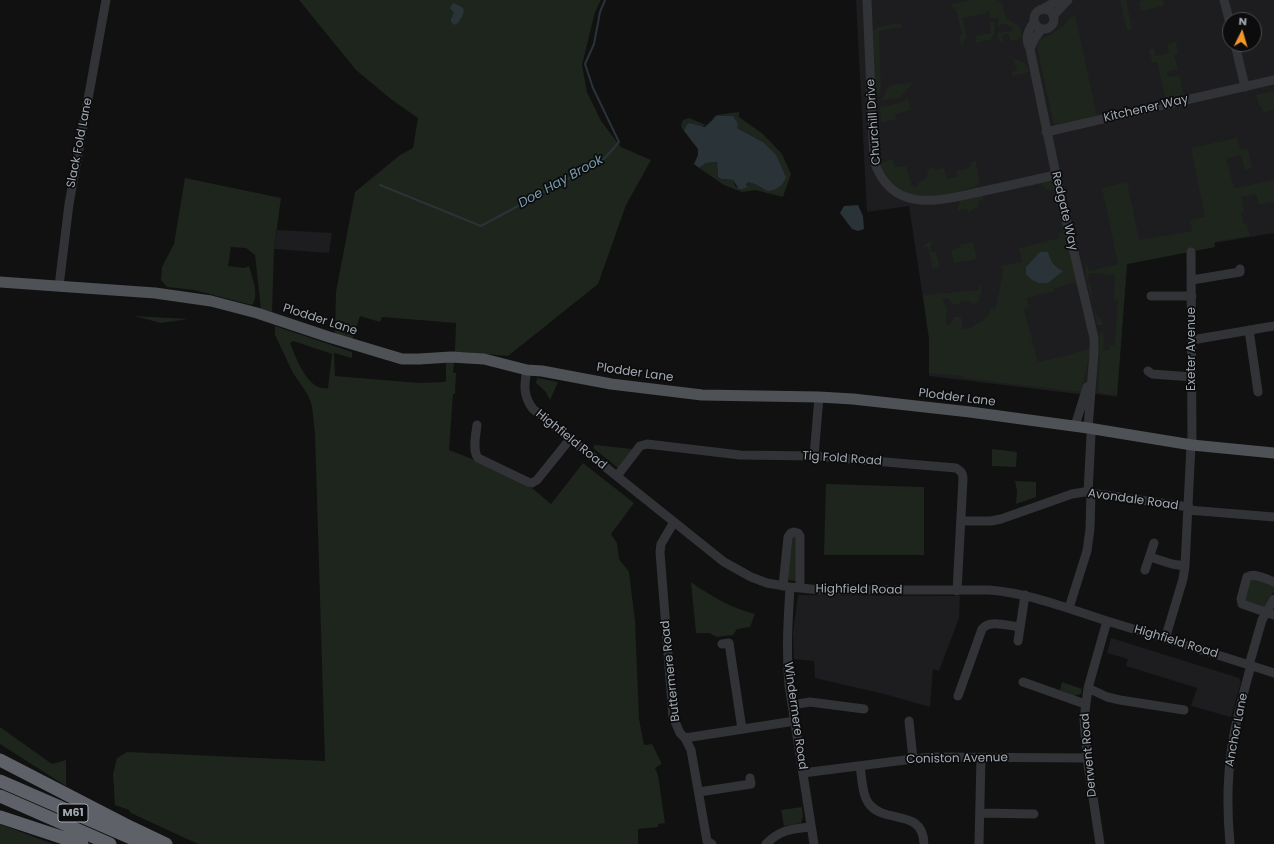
<!DOCTYPE html>
<html>
<head>
<meta charset="utf-8">
<style>
	body { margin:0 }
	#map { position:relative; width:1274px; height:844px; overflow:hidden; background:#111112; font-family:Poppins,sans-serif }
	canvas { display:block }
	.north { position:absolute; left:1222px; top:12px; width:40px; height:40px; box-sizing:border-box; background:#0c0c0d; border:1px solid #484b4f; border-radius:50%; rotate:5deg; font-size:11px; font-weight:700; line-height:16px; text-align:center; color:#a2a9b3 }
	.north::after { content:''; display:block; margin:auto; width:14px; height:18px; background:#f29729; clip-path:polygon(50% 0,100% 100%,50% 72%,0 100%) }
</style>
</head>
<body>
<div id="map">
<canvas width="1274" height="844"></canvas>
<div class="north">N</div>
</div>
<script>
const c = document.querySelector('canvas').getContext('2d');
c.lineJoin = 'round';
function paint(path, color) {
  c.fillStyle = color;
  c.fill(path, 'evenodd');
}
function trace(path, color, width, dash) {
  c.strokeStyle = color;
  c.lineWidth = width;
  c.lineCap = dash ? 'butt' : 'round';
  c.setLineDash(dash || []);
  c.stroke(path);
}
function drawText(font, color, halo, rows, align = 'center') {
  c.font = font + ' Poppins,sans-serif';
  c.lineWidth = 3.5;
  c.setLineDash([]);
  c.textBaseline = 'middle';
  c.strokeStyle = halo;
  c.fillStyle = color;
  for (const [text, x, y, turn = 0] of rows) {
    c.save();
    c.translate(x, y);
    c.rotate((+turn || 0) * Math.PI / 180);
    c.textAlign = isNaN(turn) ? turn : align;
    if (halo) c.strokeText(text, 0, 0);
    c.fillText(text, 0, 0);
    c.restore();
  }
}
const built = new Path2D(`
	M 856,0 L 1274,0 L 1274,233 L 1214,243 L 1215,247 L 1127,264 L 1117,397 L 1097,394 L 1078,394 L 929,376 L 929,338 L 909,206 L 867,212 ZM 1230,20 L 1254,20 L 1254,44 L 1230,44 Z
	M 277,230 L 332,233 L 329,253 L 274,249 Z
	M 798,595 L 960,596 L 959,618 L 939,671 L 933,669 L 930,707 L 888,695 L 815,678 L 814,661 L 794,659 L 793,633 Z
	M 1111,638 L 1239,678 L 1241,682 L 1231,717 L 1191,706 L 1197,688 L 1126,666 L 1128,659 L 1107,653 Z`);
const green = new Path2D(`
	M 299,0 L 601,0 L 595,12 L 582,65 L 587,92 L 601,121 L 621,147 L 651,160 L 626,205 L 598,284 L 508,356 L 462,352 L 454,363 L 453,373 L 456,373 L 455,394 L 453,394 L 449,450 L 472,459 L 532,488 L 551,504 L 583,463 L 634,503 L 611,534 L 617,543 L 619,559 L 629,572 L 635,621 L 639,719 L 644,745 L 652,744 L 662,764 L 655,768 L 658,775 L 665,823 L 658,824 L 658,827 L 638,829 L 638,844 L 198,844 L 131,813 L 129,810 L 115,805 L 113,774 L 117,758 L 127,752 L 325,761 L 315,434 L 312,406 L 308,395 L 293,373 L 275,335 L 275,326 L 352,352 L 352,358 L 334,353 L 335,376 L 419,383 L 444,382 L 446,381 L 446,363 L 455,350 L 456,323 L 382,317 L 380,322 L 360,316 L 352,340 L 335,335 L 336,292 L 355,192 L 400,155 L 413,148 L 418,118 L 392,100 L 356,70 ZM 293,341 L 332,354 L 328,388 C 308,392 296,358 290,343 Z
	M 972,0 L 997,0 L 1002,3 L 1006,18 L 1020,27 L 1022,36 L 1016,41 L 1015,40 L 1010,41 L 1009,34 L 1002,35 L 1003,41 L 999,42 L 998,33 L 1012,31 L 1013,28 L 1005,24 L 1001,24 L 998,27 L 998,18 L 990,18 L 989,11 L 986,11 L 987,13 L 963,18 L 967,39 L 963,40 L 964,45 L 961,46 L 959,35 L 962,34 L 956,9 L 953,10 L 951,4 Z
	M 1120,0 L 1126,0 L 1132,29 L 1127,30 Z
	M 1146,0 L 1163,0 L 1164,6 L 1141,11 L 1139,1 Z
	M 1075,14 L 1097,116 L 1054,125 L 1036,43 L 1040,39 L 1051,34 L 1067,23 L 1067,21 Z
	M 989,20 L 995,22 L 994,34 L 990,40 L 976,43 L 975,36 L 991,33 Z
	M 899,23 L 902,25 L 901,28 L 898,29 L 896,28 L 879,31 L 881,89 L 876,99 L 873,32 L 876,28 Z
	M 1176,42 L 1178,53 L 1174,55 L 1178,69 L 1167,72 L 1168,77 L 1179,75 L 1184,98 L 1166,102 L 1157,62 L 1152,63 L 1149,50 L 1154,48 L 1156,56 L 1169,53 L 1167,44 Z
	M 1009,56 L 1026,64 L 1029,71 L 1026,73 L 1012,76 L 1012,72 L 1017,70 L 1014,60 Z
	M 912,82 L 912,84 L 899,98 L 881,101 L 889,86 Z
	M 1274,91 L 1274,110 L 1263,113 L 1261,106 L 1259,106 L 1256,95 Z
	M 908,98 L 911,110 L 895,114 L 896,119 L 881,123 L 880,107 L 903,102 Z
	M 739,112 L 739,117 L 763,134 L 782,154 L 791,174 L 783,197 L 755,190 L 742,192 L 724,185 L 699,168 L 706,163 L 717,162 L 718,177 L 721,179 L 733,180 L 736,187 L 748,186 L 746,185 L 748,182 L 757,185 L 767,191 L 763,142 L 737,128 L 712,119 C 705,130 700,126 688,123 L 687,124 L 684,131 C 680,127 681,124 683,120 L 689,118 L 706,125 L 716,115 Z
	M 1237,138 L 1240,148 L 1243,150 L 1248,149 L 1252,168 L 1245,170 L 1241,155 L 1226,159 L 1234,188 L 1274,180 L 1274,202 L 1259,205 L 1256,194 L 1241,197 L 1244,212 L 1241,213 L 1244,224 L 1247,224 L 1250,236 L 1214,242 L 1215,247 L 1127,264 L 1117,395 L 1098,393 L 1100,333 L 1102,332 L 1104,334 L 1103,349 L 1109,350 L 1110,345 L 1115,345 L 1118,300 L 1114,300 L 1115,275 L 1089,273 L 1088,283 L 1091,284 C 1091,288 1092,306 1094,310 C 1096,314 1100,319 1103,323 L 1102,325 L 1097,325 L 1085,272 L 1087,263 L 1089,271 L 1118,264 L 1102,188 L 1127,182 L 1139,240 L 1192,231 L 1190,220 L 1205,217 L 1191,148 Z
	M 893,159 L 895,167 L 906,166 L 912,187 L 918,186 L 918,183 L 926,178 L 929,168 L 933,167 L 934,170 L 944,168 L 947,179 L 957,177 L 956,171 L 969,168 L 971,162 L 976,161 C 976,169 983,181 975,187 C 948,194 915,206 893,183 C 887,178 885,171 880,165 L 882,162 Z
	M 185,178 L 281,198 L 274,249 L 272,312 L 261,309 L 255,255 L 246,248 L 231,247 L 228,266 L 244,268 L 249,266 C 252,277 260,296 252,305 L 194,290 L 167,287 L 161,280 L 162,267 L 174,244 Z
	M 1049,181 L 1054,185 L 1079,291 L 1078,290 L 1075,282 L 1054,289 L 1055,291 L 1027,298 L 1029,307 L 1025,308 L 1024,310 L 1038,362 L 1077,353 L 1077,352 L 1091,348 L 1081,392 L 963,378 L 963,376 L 929,373 L 929,339 L 923,295 L 979,290 L 979,286 L 982,287 L 979,302 L 974,304 L 970,303 L 970,301 L 960,302 L 960,304 L 953,305 L 948,298 L 943,299 C 943,304 946,304 947,309 C 947,315 945,320 946,325 L 950,325 L 954,317 L 961,317 L 963,329 L 972,328 L 973,326 C 983,321 987,319 991,308 L 995,309 L 996,307 L 1003,272 L 1002,266 L 1022,262 L 1019,248 L 1060,238 L 1058,233 L 1063,232 L 1053,190 C 1048,190 1044,189 1042,184 L 1027,187 L 1026,184 Z
	M 981,194 L 984,198 L 978,202 L 978,207 L 968,213 L 967,209 L 957,211 L 960,200 Z
	M 931,241 L 932,244 L 930,245 L 931,251 L 936,252 L 940,267 L 933,269 L 928,247 L 924,248 L 923,246 Z
	M 973,242 L 977,259 L 954,263 L 951,250 L 961,247 L 960,244 Z
	M 134,316 L 188,319 L 161,323 Z
	M 537,378 L 558,382 L 550,400 L 545,391 L 536,383 Z
	M 595,445 L 632,449 L 618,468 L 593,448 Z
	M 992,449 L 1017,452 L 1016,467 L 992,466 Z
	M 1015,481 L 1036,482 L 1036,497 L 1016,504 L 1017,491 Z
	M 826,484 L 924,487 L 924,555 L 824,555 Z
	M 791,536 L 796,536 L 797,581 L 786,580 Z
	M 1250,578 L 1274,584 L 1274,591 L 1263,609 L 1243,601 Z
	M 691,582 C 711,596 731,608 755,614 L 750,627 L 737,629 L 733,635 L 717,637 L 709,633 L 696,633 Z
	M 1062,682 L 1082,689 L 1081,694 L 1074,696 L 1060,690 Z
	M 0,727 L 52,764 L 66,760 L 66,786 L 0,744 Z
	M 802,807 L 803,817 L 801,823 L 784,826 L 781,810 Z
	M 0,824 L 53,844 L 0,844 Z`);
const water = new Path2D(`
	M 454,3 C 457,5 461,6 463,8 C 466,13 459,23 455,25 L 451,22 L 451,19 L 454,13 L 450,8 L 452,4 Z
	M 717,116 L 733,116 L 738,124 L 737,128 L 763,142 L 776,155 L 786,177 C 783,186 777,190 767,191 L 757,185 L 748,182 L 746,185 L 748,187 L 742,189 L 739,189 L 733,180 L 721,179 L 718,177 L 717,162 L 706,163 L 699,168 L 694,164 L 698,155 L 698,149 L 684,131 L 687,124 L 689,123 L 705,127 Z
	M 858,205 L 863,216 L 864,229 L 858,231 L 852,229 L 840,213 L 844,206 Z
	M 1040,252 L 1048,252 C 1051,262 1054,267 1063,271 L 1048,283 L 1039,283 L 1032,280 L 1026,274 L 1026,267 Z`);
const stream = new Path2D(`
	M 380,185 L 481,226 L 603,160 L 619,142 L 593,88 L 585,64 L 594,44 L 600,12 L 605,0`);
const minor = new Path2D(`
	M 867,0 L 874,161 C 893,216 941,200 984,191 C 1008,186 1032,180 1056,175
	M 1224,0 L 1230,23
	M1034 19a10 10 0 1 1 20 0a10 10 0 1 1-20 0Z
	M 1041,10 L 1058,0
	M 1053,16 L 1068,0
	M 1034,22 C 1028,31 1024,39 1030,49 L 1056,175 L 1094,338 L 1094,353 L 1088,428
	M 1235,44 L 1245,87
	M 1030,49 L 1034,39 L 1042,29
	M 1046,132 L 1274,80
	M 1191,252 L 1192,445
	M 1192,280 L 1240,272 L 1240,269
	M 59,286 L 69,204 L 106,0
	M 1151,296 L 1192,296
	M 1249,330 L 1258,392
	M 1192,340 L 1274,326
	M 527,370 C 524,385 523,396 533,409 L 724,562 L 751,577 L 767,583 L 790,587 L 821,590 L 989,590 C 1030,593 1069,609 1107,621 C 1163,638 1219,655 1274,673
	M 1148,371 L 1152,374 L 1192,377
	M 477,425 C 476,434 472,450 478,458 L 528,482 L 532,483 L 537,480 L 570,439
	M 1075,426 L 1087,387
	M 814,456 L 819,397
	M 617,476 L 640,446 L 647,444 L 740,455 L 815,456 L 956,468 C 961,471 963,473 963,479 L 957,591
	M 1088,493 L 1091,435
	M 1188,510 L 1274,517
	M 961,521 L 991,521 L 1001,519 L 1072,494 L 1084,492 L 1189,507
	M 674,522 L 661,544 L 660,552 L 673,717 L 680,733 L 685,738 L 691,750 L 707,841 L 712,844
	M 1150,557 L 1172,564 L 1185,566
	M 1145,570 L 1154,543
	M 1274,582 C 1266,579 1254,572 1247,577 L 1241,599 L 1242,604 L 1274,615
	M 783,586 L 788,537 L 791,533 L 794,532 L 798,533 L 800,536 L 800,588
	M 790,587 C 788,620 786,652 789,685 L 814,844
	M 1069,608 L 1087,551 L 1090,529 L 1091,493
	M 1165,639 L 1183,579 L 1185,566 L 1191,445
	M 1018,641 L 1025,595
	M 722,644 L 729,643 L 742,729
	M 1249,665 L 1262,620 L 1274,599
	M 1023,682 L 1085,704
	M 1088,688 L 1107,697 L 1120,700 L 1184,710
	M 958,696 L 982,629 C 989,619 1009,626 1020,627
	M 792,705 L 810,702 L 864,709
	M 909,721 L 913,759
	M 685,738 L 795,721
	M 860,766 C 862,778 862,796 870,805 C 886,824 923,808 924,844
	M 803,773 L 913,759 L 933,757 L 1087,758
	M 699,792 L 751,784 L 750,778
	M 980,813 L 1034,814
	M 766,844 C 780,830 791,829 810,827
	M 979,844 L 981,758
	M 1100,844 L 1087,758 L 1084,719 L 1088,688 L 1107,621
	M 1230,844 C 1227,812 1227,778 1232,746 C 1236,719 1244,692 1251,665`);
const major = new Path2D(`
	M 0,282 L 155,293 L 211,301 L 257,313 L 329,337 L 402,359 L 419,359 L 451,357 L 484,359 L 527,370 L 542,371 L 611,384 L 702,395 L 819,397 L 853,399 L 970,412 L 1088,428 L 1192,445 L 1274,453`);
const highway = new Path2D(`
	M 0,760 L 124,824 L 166,844
	M 0,781 L 145,844
	M 0,796 L 110,844
	M 0,817 L 82,844`);
const shields = [
	[73,813,30]
];
const shieldNames = [
	["M61",73,813]
];
const streetNames = [
	["Kitchener Way",1146,109,-13],
	["Churchill Drive",874,122,-94],
	["Slack Fold Lane",80,143,-79],
	["Redgate Way",1064,211,77],
	["Plodder Lane",320,320,18],
	["Exeter Avenue",1192,349,-90],
	["Plodder Lane",635,373,8],
	["Plodder Lane",957,398,7],
	["Highfield Road",571,440,39],
	["Tig Fold Road",842,459,4],
	["Avondale Road",1133,500,8],
	["Highfield Road",859,590,1],
	["Highfield Road",1176,642,17],
	["Buttermere Road",671,671,-96],
	["Windermere Road",795,716,82],
	["Anchor Lane",1237,730,-79],
	["Derwent Road",1089,755,-95],
	["Coniston Avenue",957,759,-1]
];
const waterNames = [
	["Doe Hay Brook",561,182,-29]
];
paint(built, '#1d1d1f');
paint(green, '#1d251d');
paint(water, '#293338');
trace(stream, '#293338', 2);
trace(minor, '#323337', 9);
trace(major, '#4e5156', 11);
trace(highway, '#5e6268', 13);
for (const [x, y, w] of shields) {
  const box = new Path2D();
  box.roundRect(x - w / 2, y - 9, w, 18, 3);
  c.fillStyle = '#0c0c0d';
  c.fill(box);
  trace(box, '#a2a9b3', 1);
}
drawText('bold 11px', '#a2a9b3', null, shieldNames);
drawText('12px', '#a2a9b3', '#0c0c0d', streetNames);
drawText('italic 13px', '#789caf', '#0c0c0d', waterNames);
</script>
</body>
</html>
